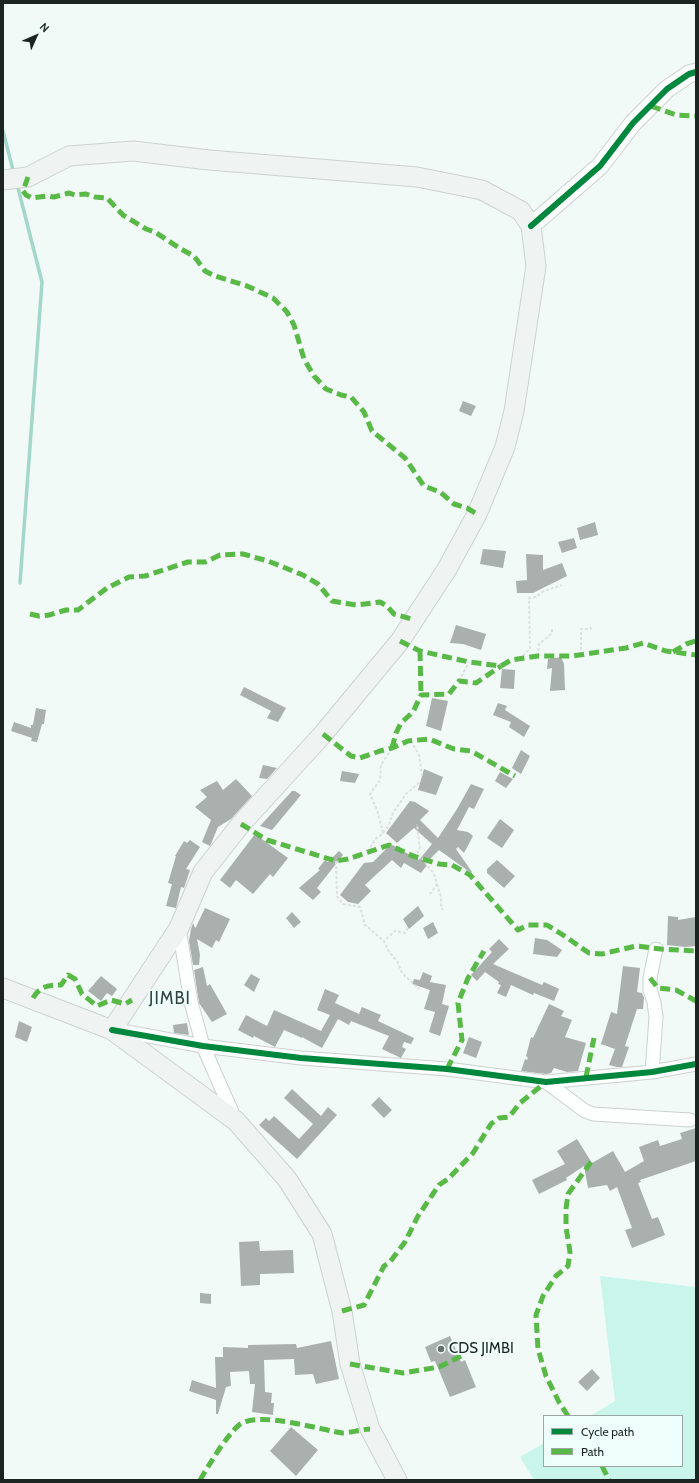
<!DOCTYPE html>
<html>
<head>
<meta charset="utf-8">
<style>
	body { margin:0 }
	#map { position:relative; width:699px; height:1483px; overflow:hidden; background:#f2faf8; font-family:Cabin,sans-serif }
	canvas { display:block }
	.frame { position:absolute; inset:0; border:4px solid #1c2421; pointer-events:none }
	.legend { position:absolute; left:543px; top:1415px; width:140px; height:52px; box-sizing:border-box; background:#eefefa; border:1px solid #9aa7a3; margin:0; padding:5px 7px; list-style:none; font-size:12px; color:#1c2421 }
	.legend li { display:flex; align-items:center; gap:8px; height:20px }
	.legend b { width:20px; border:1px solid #9aa7a3 }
	.north { position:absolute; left:16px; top:16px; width:40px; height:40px; -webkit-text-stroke:3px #eefefa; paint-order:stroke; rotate:45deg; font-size:11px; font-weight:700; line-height:16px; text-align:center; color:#1c2421 }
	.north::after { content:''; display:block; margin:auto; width:14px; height:18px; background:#1c2421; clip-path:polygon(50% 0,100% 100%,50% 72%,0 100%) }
</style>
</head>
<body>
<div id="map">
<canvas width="699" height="1483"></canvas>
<div class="frame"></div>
<ul class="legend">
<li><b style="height:5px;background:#00873e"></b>Cycle path</li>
<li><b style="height:5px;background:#58b947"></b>Path</li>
</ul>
<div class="north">N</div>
</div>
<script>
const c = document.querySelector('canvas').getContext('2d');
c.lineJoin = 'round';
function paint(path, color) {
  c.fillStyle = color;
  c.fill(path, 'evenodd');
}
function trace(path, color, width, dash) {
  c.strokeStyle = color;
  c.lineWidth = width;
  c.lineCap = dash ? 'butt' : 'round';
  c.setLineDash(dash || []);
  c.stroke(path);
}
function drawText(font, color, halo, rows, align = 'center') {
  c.font = font + ' Cabin,sans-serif';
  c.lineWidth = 4;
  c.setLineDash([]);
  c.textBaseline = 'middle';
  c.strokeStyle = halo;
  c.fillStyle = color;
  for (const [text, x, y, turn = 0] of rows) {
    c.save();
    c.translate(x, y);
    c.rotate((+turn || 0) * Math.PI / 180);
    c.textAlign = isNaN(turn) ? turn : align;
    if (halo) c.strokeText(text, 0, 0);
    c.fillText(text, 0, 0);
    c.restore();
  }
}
const green = new Path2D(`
	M 600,1276 L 696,1287 L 696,1480 L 534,1480 L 520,1457 L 544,1443 L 544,1466 L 682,1466 L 682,1416 L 590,1416 L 615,1401 Z`);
const stream = new Path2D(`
	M 3,131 L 14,174
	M 17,184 L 42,282 L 20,583`);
const building = new Path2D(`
	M 463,401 L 476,406 L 471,416 L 459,411 Z
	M 595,522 L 598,535 L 580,540 L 577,528 Z
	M 574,538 L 577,548 L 562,553 L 558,542 Z
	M 483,549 L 506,551 L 503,568 L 480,564 Z
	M 526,554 L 543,555 L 543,570 L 562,563 L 567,576 L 533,593 L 517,593 L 516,581 L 527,580 Z
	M 456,625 L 486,634 L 481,650 L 463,644 L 450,643 Z
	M 561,657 L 564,664 L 565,690 L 550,691 L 552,668 L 547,669 L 548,659 Z
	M 502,669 L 515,670 L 514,689 L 500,688 Z
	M 244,687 L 286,708 L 278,722 L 267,718 L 271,711 L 240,695 Z
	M 432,698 L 448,701 L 441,731 L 426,726 Z
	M 498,703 L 507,706 L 505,710 L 530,726 L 524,737 L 509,727 L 511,722 L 493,715 Z
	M 36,708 L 46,710 L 44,724 L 42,724 L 37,742 L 31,741 L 32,738 L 11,731 L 14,722 L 31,728 L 31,725 L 33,725 Z
	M 521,750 L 530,756 L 521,774 L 512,768 Z
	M 263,765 L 277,768 L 267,779 L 259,778 Z
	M 424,769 L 443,777 L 436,795 L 418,790 Z
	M 342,771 L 359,774 L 355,783 L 340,781 Z
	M 500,772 L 513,779 L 506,788 L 495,781 Z
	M 236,779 L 252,796 L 231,819 L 218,827 L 210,846 L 202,842 L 211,820 L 195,807 L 207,797 L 200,790 L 217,781 L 223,790 Z
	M 471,784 L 484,789 L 474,809 L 469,807 L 457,830 L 468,832 L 473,836 L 464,853 L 458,847 L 456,849 L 472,872 L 471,873 L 439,850 L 425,864 L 427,865 L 421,873 L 404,863 L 401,868 L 392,860 L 365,885 L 371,891 L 358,904 L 348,902 L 340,895 L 364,863 L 373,862 L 386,849 L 389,843 L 419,860 L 432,844 L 414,828 L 397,843 L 386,833 L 410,801 L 415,802 L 429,811 L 420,820 L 438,838 L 457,809 Z
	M 292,791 L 295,791 L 301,795 L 272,830 L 260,826 Z
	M 500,819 L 514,830 L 502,848 L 487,838 Z
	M 255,834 L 288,858 L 273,877 L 270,874 L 253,894 L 236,880 L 230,888 L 220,880 Z
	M 190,840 L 200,847 L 186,869 L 190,870 L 184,888 L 181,887 L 176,908 L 166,906 L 172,884 L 168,883 L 176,856 L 175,856 L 184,841 L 187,843 Z
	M 339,851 L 343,855 L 317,888 L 321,892 L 313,900 L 299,888 L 320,870 L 318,869 L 325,860 L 328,862 Z
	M 497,860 L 515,876 L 504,888 L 487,873 L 487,869 Z
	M 418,906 L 424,916 L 409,929 L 403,919 Z
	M 205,908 L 230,919 L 219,942 L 216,940 L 212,948 L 197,939 L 200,955 L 199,965 L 193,965 L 189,941 L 191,929 L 193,923 L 195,928 L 196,927 Z
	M 292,912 L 301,922 L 294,928 L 286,918 Z
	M 668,916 L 678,917 L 678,920 L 696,917 L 696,946 L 685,947 L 667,945 Z
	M 433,922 L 438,933 L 428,939 L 423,928 Z
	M 535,938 L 547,940 L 562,950 L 557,957 L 533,954 Z
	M 499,939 L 509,949 L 493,964 L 542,985 L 544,982 L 559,989 L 554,1001 L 534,993 L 533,995 L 511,985 L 506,997 L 497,993 L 501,985 L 498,984 L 499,982 L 485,972 L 477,981 L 471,975 L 492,952 L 489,949 Z
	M 623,966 L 640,968 L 637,992 L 642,993 L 644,998 L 643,1009 L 637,1009 L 625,1046 L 629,1047 L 622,1067 L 617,1067 L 609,1065 L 615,1049 L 601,1044 L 611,1012 L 617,1014 Z
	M 203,967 L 207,986 L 210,984 L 227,1014 L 212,1022 L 199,1003 L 194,970 Z
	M 423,972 L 432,976 L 430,982 L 446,985 L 442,1004 L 449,1006 L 440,1036 L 429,1032 L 435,1012 L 424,1009 L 430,990 L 412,984 L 414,979 L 420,980 Z
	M 251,974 L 260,979 L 254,992 L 244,985 Z
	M 101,976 L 117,989 L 112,996 L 107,993 L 101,1001 L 88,991 Z
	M 325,989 L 339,995 L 335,1003 L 359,1014 L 362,1007 L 381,1015 L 378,1021 L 414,1038 L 411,1044 L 404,1042 L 402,1047 L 406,1049 L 401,1058 L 382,1049 L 389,1036 L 351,1021 L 349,1025 L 338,1019 L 322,1048 L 302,1037 L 302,1038 L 284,1030 L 275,1047 L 254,1036 L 253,1038 L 238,1030 L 246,1015 L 267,1026 L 274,1010 L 321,1031 L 330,1015 L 317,1010 Z
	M 549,1004 L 564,1011 L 561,1016 L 572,1020 L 565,1037 L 586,1043 L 578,1071 L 567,1072 L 554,1068 L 551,1073 L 546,1074 L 521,1071 L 525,1059 L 527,1060 L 528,1058 L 526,1056 L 531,1037 L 533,1038 Z
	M 19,1021 L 32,1027 L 27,1042 L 15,1037 Z
	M 187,1023 L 189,1035 L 174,1033 L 173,1025 Z
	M 469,1037 L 482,1042 L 476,1058 L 463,1053 Z
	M 292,1089 L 321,1116 L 328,1107 L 337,1115 L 297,1159 L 259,1125 L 266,1118 L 269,1121 L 274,1116 L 299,1139 L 313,1124 L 284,1098 Z
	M 379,1097 L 392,1110 L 384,1118 L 371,1105 Z
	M 696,1128 L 696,1161 L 640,1180 L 641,1182 L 638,1183 L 652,1219 L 658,1217 L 665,1235 L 632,1248 L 625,1230 L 632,1228 L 617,1187 L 610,1191 L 607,1185 L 588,1188 L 584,1166 L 566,1178 L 567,1180 L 539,1194 L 532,1180 L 565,1164 L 557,1151 L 577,1139 L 592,1163 L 613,1151 L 625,1172 L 644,1161 L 639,1147 L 658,1140 L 660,1146 L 682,1139 L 680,1133 Z
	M 259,1241 L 260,1251 L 293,1250 L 294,1273 L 260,1274 L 260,1285 L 241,1286 L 239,1242 Z
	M 200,1293 L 211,1294 L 211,1304 L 200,1303 Z
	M 450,1336 L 461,1362 L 465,1360 L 476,1387 L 450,1397 L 435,1361 L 431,1362 L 425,1347 Z
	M 331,1341 L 339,1379 L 316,1384 L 313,1374 L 295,1375 L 294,1359 L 264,1360 L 265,1392 L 272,1393 L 271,1403 L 274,1403 L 273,1415 L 252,1412 L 255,1384 L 250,1384 L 249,1371 L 230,1372 L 231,1386 L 226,1387 L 218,1414 L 216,1414 L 216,1400 L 189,1391 L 192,1380 L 216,1388 L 215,1357 L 223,1357 L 223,1347 L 248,1348 L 248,1345 L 296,1344 L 297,1348 Z
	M 592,1369 L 600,1378 L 587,1391 L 578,1382 Z
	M 291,1427 L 318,1450 L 296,1476 L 270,1451 Z`);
const path = new Path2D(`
	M 581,655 L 581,629 L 591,629 L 590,625
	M 538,656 L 539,644 L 552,633 L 552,628
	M 519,659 L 530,649 L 529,598 L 536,597 L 544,591 L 562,585
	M 459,681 L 469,662
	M 411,741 L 419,755 L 422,776
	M 383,833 L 377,810 L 370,794 L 380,780 L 381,765 L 392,748
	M 368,852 L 375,839 L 380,836 L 388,827 L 393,813 L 406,794 L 421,781
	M 413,856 L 420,850 L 417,824
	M 422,858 L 434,874 L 437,884 L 431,893 L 428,895
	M 336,861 L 337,896 L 343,904 L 360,907 L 365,925 L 384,941
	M 437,884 L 441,897 L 441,907 L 443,910
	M 408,928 L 405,933 L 395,931 L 384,941 L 389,952 L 397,961 L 402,973 L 419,989`);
const minor = new Path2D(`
	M 179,928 L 191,1002 L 203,1046 L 235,1119
	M 116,1030 L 203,1046 L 301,1058 L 447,1069 L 546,1082 L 652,1072 L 696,1064
	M 652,1072 L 656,1017 L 654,1002 L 650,990 L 650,978 L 656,949
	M 546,1082 L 585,1111 L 593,1114 L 690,1120`);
const tertiary = new Path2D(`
	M 531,226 L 600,166 L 633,123 L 667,89 L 689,74 L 696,72`);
const secondary = new Path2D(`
	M 3,180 L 28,177 L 69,156 L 133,151 L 209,160 L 417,177 L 482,190 L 521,211 L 531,226 L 536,266 L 514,411 L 505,447 L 477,514 L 447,569 L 400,641 L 323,734 L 241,824 L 203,872 L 179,928 L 112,1030 L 236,1121 L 287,1179 L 322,1234 L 342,1311 L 350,1364 L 370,1429 L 397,1480
	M 3,988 L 112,1030`);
const quiet = new Path2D(`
	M 651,106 L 676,115 L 696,116
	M 28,177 L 23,191 L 26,195 L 32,198 L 47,196 L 54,197 L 69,193 L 75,195 L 86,194 L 95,197 L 107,198 L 123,215 L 146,229 L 155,232 L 181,249 L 194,256 L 205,271 L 215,276 L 247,286 L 273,298 L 287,312 L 294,325 L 304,359 L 314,376 L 326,389 L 341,395 L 351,397 L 364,412 L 372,431 L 405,458 L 424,486 L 440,492 L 454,504 L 467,508 L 477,514
	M 30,614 L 39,616 L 49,615 L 66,610 L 78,610 L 107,588 L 129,577 L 145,576 L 188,562 L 205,562 L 220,555 L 243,554 L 268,561 L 303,575 L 318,584 L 332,601 L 356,605 L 380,602 L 387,606 L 394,614 L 415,620
	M 400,641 L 420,651 L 469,662 L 501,666 L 511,660 L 538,656 L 572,656 L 626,648 L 643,643 L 666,651 L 696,655
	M 420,651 L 421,695
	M 673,652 L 686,644 L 696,641
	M 323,734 L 351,756 L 360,758 L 380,751 L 392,748 L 408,741 L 429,739 L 454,749 L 471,751 L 515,776
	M 392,748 L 396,733 L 401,723 L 413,712 L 421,695 L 449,694 L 459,681 L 476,683 L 501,666
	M 241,824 L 267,840 L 336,861 L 348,859 L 389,845 L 413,856 L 439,864 L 452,865 L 470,875 L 518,930 L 528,925 L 547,925 L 563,935 L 589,953 L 602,954 L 636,946 L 661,949 L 696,951
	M 650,978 L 658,988 L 676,990 L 696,1001
	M 33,998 C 40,986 48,985 61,985 L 68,975 L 75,979 L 82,994 L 97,1006 L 111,1000 L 125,1004 L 132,1000
	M 447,1069 L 462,1040 L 458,1003 L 468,978 L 484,951
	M 586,1077 L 594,1038
	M 342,1311 L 364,1305 L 384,1266 L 390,1262 L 405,1242 L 418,1216 L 439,1185 L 448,1179 L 473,1153 L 491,1124 L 499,1118 L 509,1117 L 520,1103 L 546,1082
	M 350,1364 L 403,1373 L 439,1367 L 461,1356
	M 568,1416 L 559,1402 L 546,1376 L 538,1349 L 536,1315 L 543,1296 L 556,1276 L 568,1266 L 570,1252 L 566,1227 L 566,1209 L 568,1194 L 591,1162
	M 602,1466 L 609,1480
	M 200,1480 C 209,1465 226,1436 239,1425 C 256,1410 321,1430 343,1433 C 349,1433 363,1429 370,1429`);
const cycleway = new Path2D(`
	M 531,226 L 600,166 L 633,123 L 667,89 L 689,74 L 696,72
	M 112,1030 L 203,1046 L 301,1058 L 447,1069 L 546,1082 L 652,1072 L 696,1064`);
const markers = [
	[441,1349,4,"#676f6c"]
];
const poiNames = [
	["CDS JIMBI",449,1349]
];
const quarterNames = [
	["JIMBI",170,999]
];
paint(green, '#c9f5ea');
trace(stream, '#a3d7ca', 3.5);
paint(building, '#a9b0ae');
trace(minor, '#cbd2d0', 15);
trace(tertiary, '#cbd2d0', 19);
trace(secondary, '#cbd2d0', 21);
trace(path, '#dde0de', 2, [3, 2]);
trace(minor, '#fdfefe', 13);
trace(tertiary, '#fdfefe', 17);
trace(secondary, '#eff4f3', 19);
trace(quiet, '#58b947', 5, [10, 5]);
trace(cycleway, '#00873e', 6);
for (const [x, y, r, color] of markers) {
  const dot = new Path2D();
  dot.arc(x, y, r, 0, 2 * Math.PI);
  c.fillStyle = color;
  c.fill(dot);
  trace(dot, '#eefefa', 1.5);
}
drawText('15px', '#1c2421', '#eefefa', poiNames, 'left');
c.letterSpacing = '1px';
drawText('17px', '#32433e', '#eefefa', quarterNames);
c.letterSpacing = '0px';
</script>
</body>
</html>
